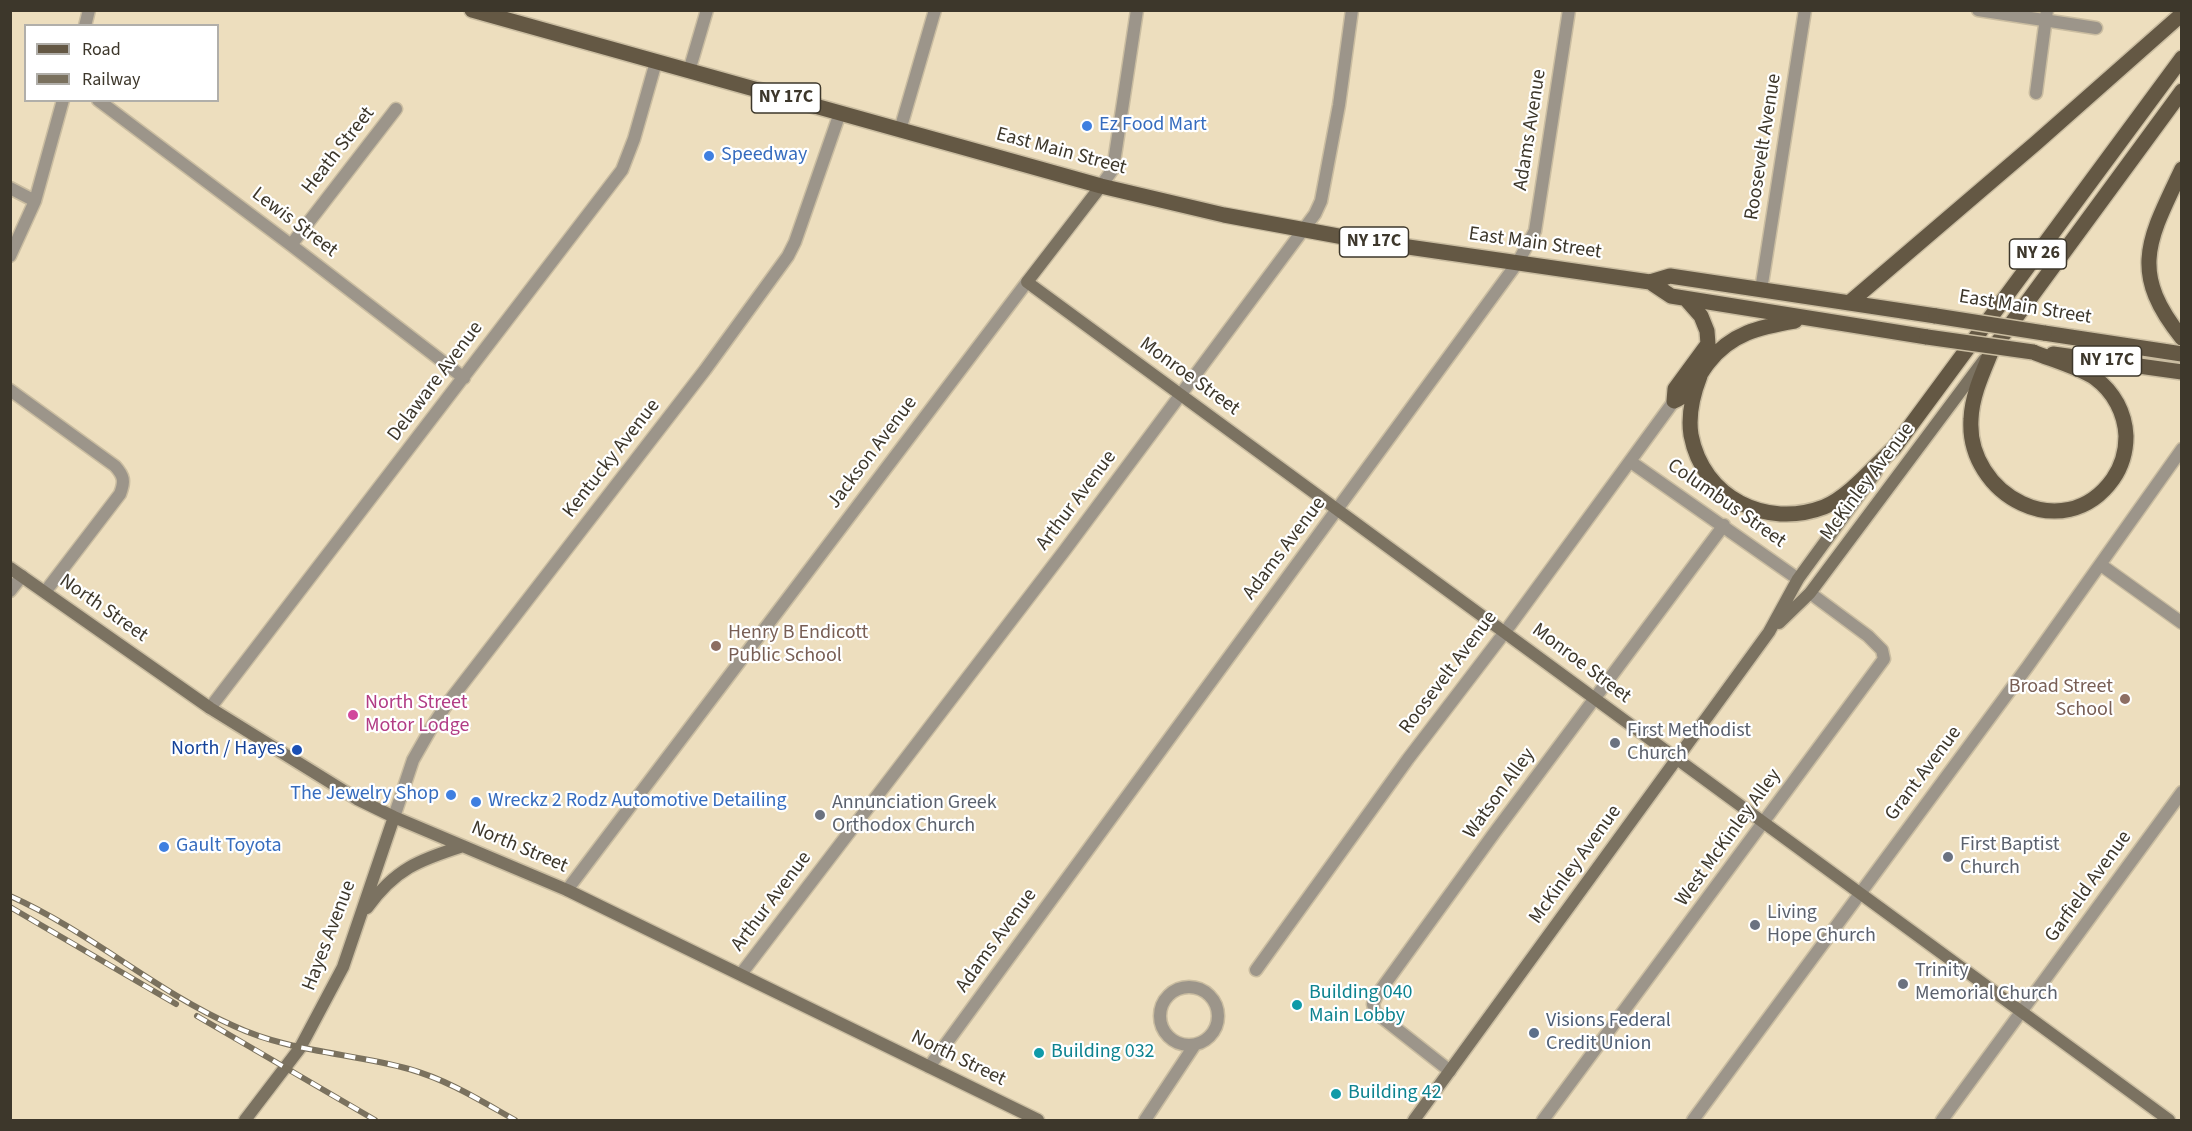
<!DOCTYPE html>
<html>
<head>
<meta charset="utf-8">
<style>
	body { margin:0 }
	#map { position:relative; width:2192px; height:1131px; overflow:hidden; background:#eddebe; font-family:"Source Sans 3",sans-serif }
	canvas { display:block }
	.frame { position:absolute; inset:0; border:12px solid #3d372b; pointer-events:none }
	.legend { position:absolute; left:24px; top:24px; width:195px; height:78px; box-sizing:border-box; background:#fff; border:2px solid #b1afaa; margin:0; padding:8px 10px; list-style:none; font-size:18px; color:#3d372b }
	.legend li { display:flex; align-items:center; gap:12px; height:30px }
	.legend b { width:30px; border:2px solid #b1afaa }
</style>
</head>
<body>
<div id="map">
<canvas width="2192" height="1131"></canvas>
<div class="frame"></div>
<ul class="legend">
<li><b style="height:8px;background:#645844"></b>Road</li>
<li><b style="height:8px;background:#7a715e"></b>Railway</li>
</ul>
</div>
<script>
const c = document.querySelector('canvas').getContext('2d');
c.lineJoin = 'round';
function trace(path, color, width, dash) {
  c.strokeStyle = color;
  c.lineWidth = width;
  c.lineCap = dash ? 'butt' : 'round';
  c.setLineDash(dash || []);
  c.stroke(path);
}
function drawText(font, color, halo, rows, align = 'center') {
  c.font = font + ' "Source Sans 3",sans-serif';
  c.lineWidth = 4.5;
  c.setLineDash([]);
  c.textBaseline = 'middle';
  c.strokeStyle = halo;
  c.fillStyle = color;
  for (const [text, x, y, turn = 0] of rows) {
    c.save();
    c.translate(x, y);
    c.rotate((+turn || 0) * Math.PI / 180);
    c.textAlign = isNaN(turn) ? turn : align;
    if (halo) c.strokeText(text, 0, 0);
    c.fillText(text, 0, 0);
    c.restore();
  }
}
const street = new Path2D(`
	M 1978,10 L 2096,28
	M 85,26 L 89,10
	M 689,71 L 707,10
	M 2036,93 L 2047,10
	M 98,100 L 291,245 L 464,378
	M 900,130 L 935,10
	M 1101,186 L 1113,169 L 1137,10
	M 10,188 L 35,201
	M 291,245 L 396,109
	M 10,256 L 35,201 L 63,100
	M 1761,290 L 1805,10
	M 10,390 L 115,466 C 124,476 125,481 120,494 L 45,592
	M 1631,462 L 1798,579
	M 2101,565 L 2182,623
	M 10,591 L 22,576
	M 210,708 L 622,170 L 634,139 L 656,62
	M 394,817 L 413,760 L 433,725 L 447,704 L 705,370 L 788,256 L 795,242 L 840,113
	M 567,890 L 1027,282
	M 1256,970 L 1408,759 L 1505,632 L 1674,401
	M 741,974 L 1065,550 L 1315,214 L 1321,201 L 1339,105 L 1352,10
	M1160 1016a29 29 0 1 1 58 0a29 29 0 1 1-58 0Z
	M 929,1067 L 1518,262 L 1535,231 L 1569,10
	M 1450,1071 L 1375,1012 L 1373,1004 L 1377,995 L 1495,832 L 1724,525
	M 1145,1120 L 1194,1046
	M 1543,1120 L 1884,659 L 1882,650 L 1868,636 L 1810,593
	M 1693,1120 L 2028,666 L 2182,449
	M 1942,1120 L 2182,792`);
const secondary = new Path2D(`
	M 1101,186 L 1027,282 L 2169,1120
	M 10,568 L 210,708 L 357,799 L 394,817 L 567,890 L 1038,1120
	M 1779,623 L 1810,593 L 1984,360
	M 367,908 C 395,869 419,860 463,846
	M 245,1120 L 300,1048 L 343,967 L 394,817
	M 1414,1120 L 1769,632 L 1798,579 L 1876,472`);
const primary = new Path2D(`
	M 472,10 L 1101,186 L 1224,215 L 1360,240 L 1650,282 L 1671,296 L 1927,337
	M 2182,169 C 2149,239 2128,271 2182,338
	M 1650,282 L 1670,276 L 1936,316
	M 1686,299 L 1701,316 L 1707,331 L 1708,344 L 1675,389 L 1674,401 C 1692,394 1697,377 1708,363 C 1731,333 1760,327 1795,321
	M 1849,303 L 2036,143 L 2182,14
	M 2044,333 L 2182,354
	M 2033,352 C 2050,359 2081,368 2095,378 C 2114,392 2125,413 2126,436 C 2126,452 2122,466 2113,479 C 2064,548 1966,495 1971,419 C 1972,395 1983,372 1992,350 L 2182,91
	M 2053,354 L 2182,372
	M 1700,376 C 1693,394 1688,416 1691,435 C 1703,498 1766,529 1824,507 C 1849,497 1874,466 1894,448 L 2182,58`);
const rail = new Path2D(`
	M 10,896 C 89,931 155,991 234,1026 C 289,1052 351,1053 409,1069 C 448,1080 481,1101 515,1120
	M 10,907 L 176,1004
	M 197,1016 L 375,1120`);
const primaryBridge = new Path2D(`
	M 1936,316 L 2044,333
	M 1927,337 L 2033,352`);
const markers = [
	[1087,126,6,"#3f7fe0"],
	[709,156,6,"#3f7fe0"],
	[716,646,6,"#8d6e63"],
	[2125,699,6,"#8d6e63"],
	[353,715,6,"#d1479c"],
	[1615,743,6,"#6b7280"],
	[297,750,6,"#1a4fb4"],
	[451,795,6,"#3f7fe0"],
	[476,802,6,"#3f7fe0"],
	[820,815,6,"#6b7280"],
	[164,847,6,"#3f7fe0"],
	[1948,857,6,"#6b7280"],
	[1755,925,6,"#6b7280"],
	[1903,984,6,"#6b7280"],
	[1297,1005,6,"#0f9aa8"],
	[1534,1033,6,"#5c6f8a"],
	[1039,1053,6,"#0f9aa8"],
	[1336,1094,6,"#0f9aa8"]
];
const shields = [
	[786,98,69],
	[1374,242,69],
	[2038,254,57],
	[2107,361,69]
];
const shieldNames = [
	["NY 17C",786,98],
	["NY 17C",1374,242],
	["NY 26",2038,254],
	["NY 17C",2107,361]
];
const shopNames = [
	["Ez Food Mart",1099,126],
	["Speedway",721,156],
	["The Jewelry Shop",439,795,"right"],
	["Wreckz 2 Rodz Automotive Detailing",488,802],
	["Gault Toyota",176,847]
];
const streetNames = [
	["Adams Avenue",1531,130,-81],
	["Roosevelt Avenue",1764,147,-81],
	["Heath Street",339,151,-52],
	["East Main Street",1061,152,15],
	["Lewis Street",294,223,37],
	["East Main Street",1535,244,8],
	["East Main Street",2025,308,9],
	["Monroe Street",1189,377,36],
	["Delaware Avenue",436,382,-53],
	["Jackson Avenue",873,453,-53],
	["Kentucky Avenue",612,459,-52],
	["McKinley Avenue",1868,482,-53],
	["Arthur Avenue",1077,501,-53],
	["Columbus Street",1726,504,35],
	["Adams Avenue",1285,549,-53],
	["North Street",103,609,35],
	["Monroe Street",1581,664,37],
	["Roosevelt Avenue",1449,673,-53],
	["Grant Avenue",1924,774,-53],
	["Watson Alley",1500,794,-54],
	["West McKinley Alley",1729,838,-54],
	["North Street",519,848,23],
	["McKinley Avenue",1576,865,-54],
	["Garfield Avenue",2089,887,-54],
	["Arthur Avenue",772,902,-53],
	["Hayes Avenue",330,936,-69],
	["Adams Avenue",997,941,-54],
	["North Street",958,1059,26]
];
const educationNames = [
	["Henry B Endicott",728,634],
	["Public School",728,657],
	["Broad Street",2113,688,"right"],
	["School",2113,711,"right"]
];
const hotelNames = [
	["North Street",365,704],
	["Motor Lodge",365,727]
];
const worshipNames = [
	["First Methodist",1627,732],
	["Church",1627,755],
	["Annunciation Greek",832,804],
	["Orthodox Church",832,827],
	["First Baptist",1960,846],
	["Church",1960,869],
	["Living",1767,914],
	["Hope Church",1767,937],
	["Trinity",1915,972],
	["Memorial Church",1915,995]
];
const transitNames = [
	["North / Hayes",285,750]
];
const cultureNames = [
	["Building 040",1309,994],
	["Main Lobby",1309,1017],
	["Building 032",1051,1053],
	["Building 42",1348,1094]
];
const serviceNames = [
	["Visions Federal",1546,1022],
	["Credit Union",1546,1045]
];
trace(street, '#cabda1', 15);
trace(secondary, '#cabda1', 15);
trace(primary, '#cabda1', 18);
trace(street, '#9c958a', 12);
trace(secondary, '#7b7261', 12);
trace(primary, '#645844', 15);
trace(rail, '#7a715e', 6);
trace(rail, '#fff', 4, [11]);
trace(primaryBridge, '#cabda1', 18, []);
trace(primaryBridge, '#645844', 15);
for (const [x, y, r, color] of markers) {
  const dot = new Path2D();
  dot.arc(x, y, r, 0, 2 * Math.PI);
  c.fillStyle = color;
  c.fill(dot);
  trace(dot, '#fff', 2);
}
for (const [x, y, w] of shields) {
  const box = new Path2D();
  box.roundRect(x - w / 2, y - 15, w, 30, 4.5);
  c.fillStyle = '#fff';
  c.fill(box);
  trace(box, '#3d372b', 1.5);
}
drawText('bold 18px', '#3d372b', null, shieldNames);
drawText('20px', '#366cbe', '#fff', shopNames, 'left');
drawText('20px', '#3d372b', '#fff', streetNames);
drawText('20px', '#785e54', '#fff', educationNames, 'left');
drawText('20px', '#b23c85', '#fff', hotelNames, 'left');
drawText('20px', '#5b616d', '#fff', worshipNames, 'left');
drawText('20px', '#164399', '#fff', transitNames, 'right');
drawText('20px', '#0d838f', '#fff', cultureNames, 'left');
drawText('20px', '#4e5e75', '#fff', serviceNames, 'left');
</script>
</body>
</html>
